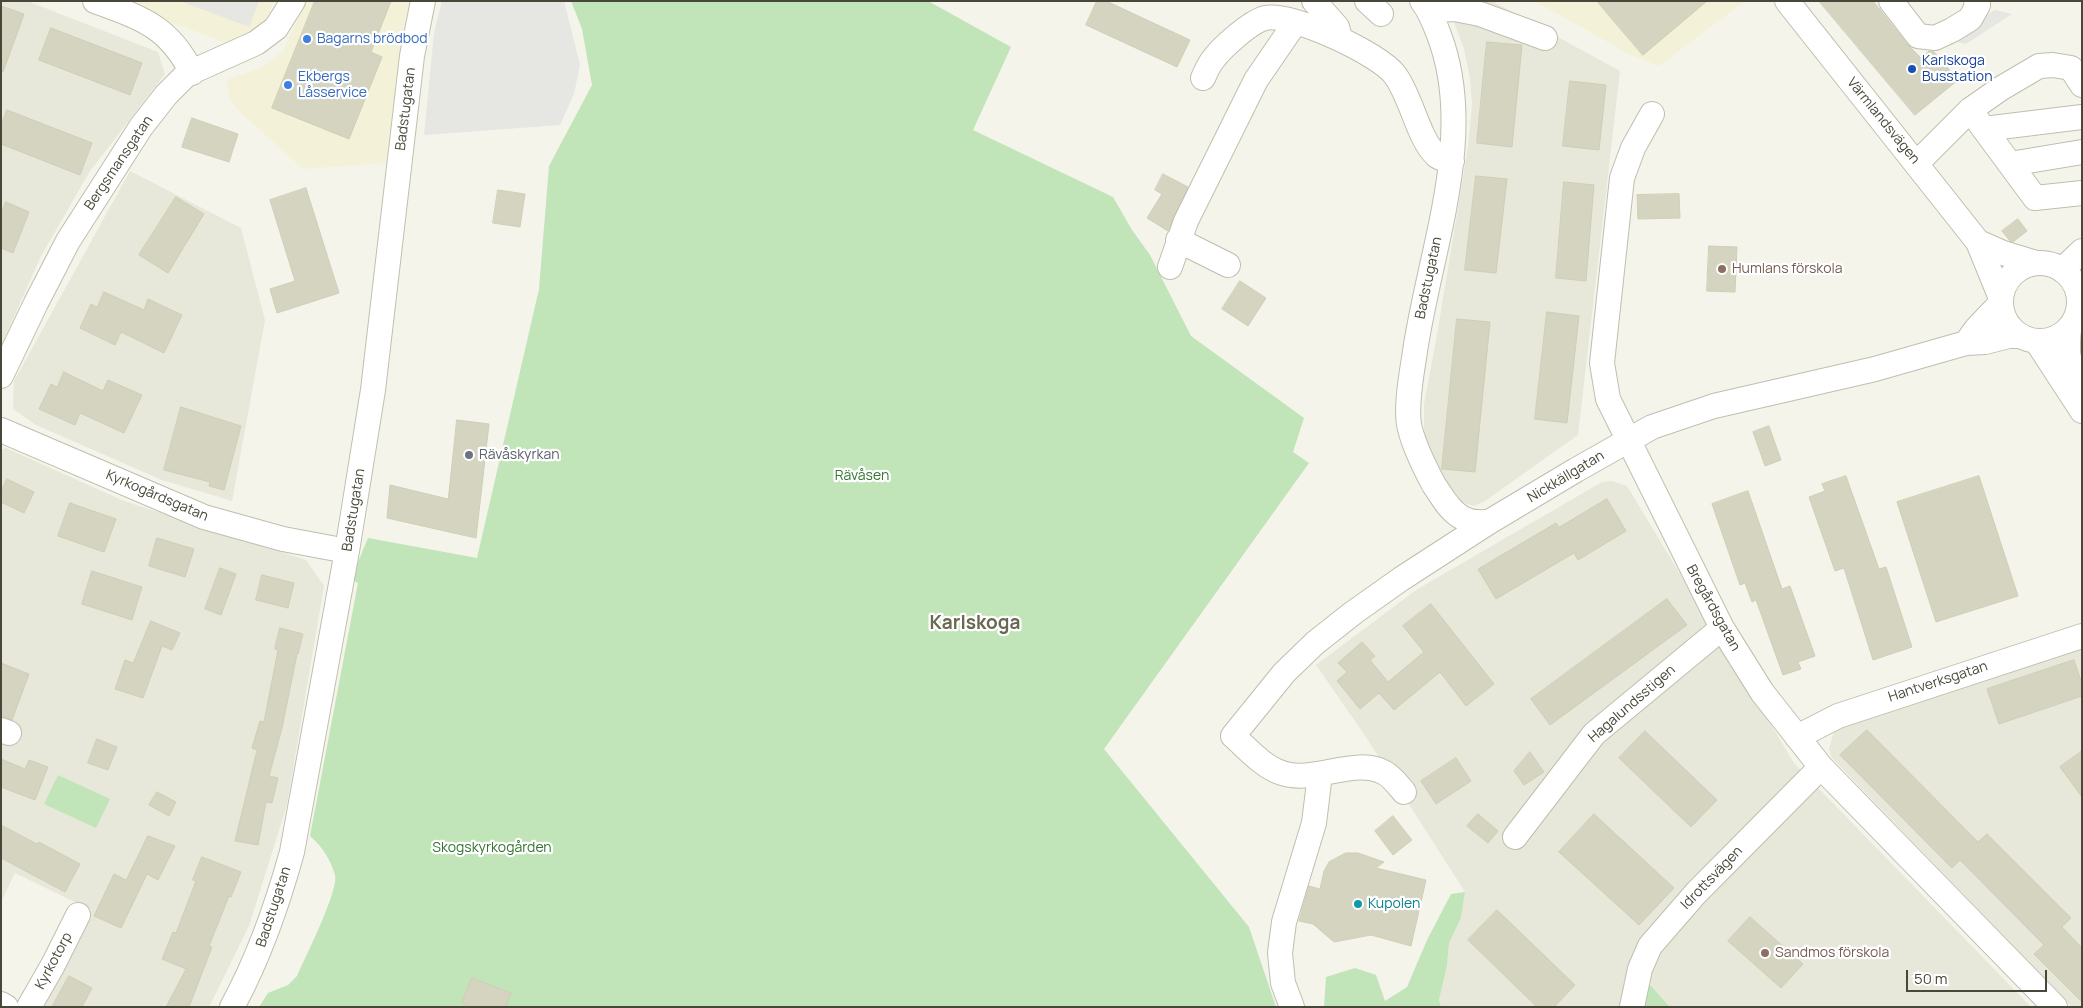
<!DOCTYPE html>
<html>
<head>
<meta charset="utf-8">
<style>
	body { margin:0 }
	#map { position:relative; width:2083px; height:1008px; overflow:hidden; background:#f4f4eb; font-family:Manrope,sans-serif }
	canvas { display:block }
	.frame { position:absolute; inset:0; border:2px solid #484739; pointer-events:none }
	.scale { position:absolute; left:1906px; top:970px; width:141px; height:22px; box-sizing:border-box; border:2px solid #484739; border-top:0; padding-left:6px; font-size:15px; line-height:18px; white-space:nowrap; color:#484739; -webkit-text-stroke:4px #fff; paint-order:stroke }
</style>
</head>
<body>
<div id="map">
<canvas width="2083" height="1008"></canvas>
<div class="frame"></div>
<div class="scale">50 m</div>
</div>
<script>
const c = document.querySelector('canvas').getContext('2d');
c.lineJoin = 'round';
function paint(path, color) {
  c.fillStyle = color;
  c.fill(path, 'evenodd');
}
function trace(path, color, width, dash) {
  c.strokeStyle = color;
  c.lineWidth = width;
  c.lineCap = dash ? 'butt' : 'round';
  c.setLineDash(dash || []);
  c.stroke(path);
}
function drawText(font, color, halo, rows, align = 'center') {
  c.font = font + ' Manrope,sans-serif';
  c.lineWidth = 4.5;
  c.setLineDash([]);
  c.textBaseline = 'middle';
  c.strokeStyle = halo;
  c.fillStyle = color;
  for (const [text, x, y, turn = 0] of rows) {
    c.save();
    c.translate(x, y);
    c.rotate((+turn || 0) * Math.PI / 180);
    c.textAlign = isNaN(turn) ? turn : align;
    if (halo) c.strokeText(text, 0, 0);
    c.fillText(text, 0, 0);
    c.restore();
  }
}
const residential = new Path2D(`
	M 1,1 L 27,1 L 158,52 L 165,74 L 90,171 L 41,256 L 1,346 Z
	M 1446,1 L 1492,1 L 1620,71 L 1578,435 L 1485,501 L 1474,506 L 1463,503 L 1443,482 L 1424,436 L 1424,404 L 1437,335 L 1468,147 L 1472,104 L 1470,78 L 1464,49 Z
	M 130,171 L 241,228 L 265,320 L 232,501 L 162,480 L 36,425 L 13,409 L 14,381 Z
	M 6,448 L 124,501 L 306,560 L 324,586 L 287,805 L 249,926 L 209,1007 L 36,1007 L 91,910 L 15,873 L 1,902 L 1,450 Z
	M 1612,481 L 1627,486 L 1794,763 L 2031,1007 L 1670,1007 L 1649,982 L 1643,1007 L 1441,1007 L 1439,1000 L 1447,966 L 1449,943 L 1461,918 L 1465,892 L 1364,734 L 1316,665 L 1416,590 L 1602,482 Z
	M 2082,645 L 2082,1007 L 2072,1007 L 1832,758 L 1829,749 L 1835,728 Z`);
const commercial = new Path2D(`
	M 114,1 L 274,1 L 265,23 L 242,43 L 221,41 Z
	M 306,1 L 410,1 L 402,35 L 386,163 L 303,169 L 241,113 L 231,101 L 226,80 L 261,68 L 283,51 Z
	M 1534,1 L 1745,1 L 1659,66 L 1631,55 Z`);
const green = new Path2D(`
	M 571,1 L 928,1 L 1011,47 L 973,130 L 1113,197 L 1132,230 L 1150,255 L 1191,336 L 1304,418 L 1293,452 L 1309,463 L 1104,749 L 1249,927 L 1276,1007 L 259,1007 L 268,993 L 288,985 L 297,976 C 305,958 339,890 335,875 C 331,860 321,845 310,836 L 358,583 L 351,579 L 368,538 L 477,558 L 539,289 L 549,166 L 592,85 L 582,29 Z
	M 58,775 L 110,799 L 96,828 L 44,804 Z
	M 1465,892 L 1461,918 L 1449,943 L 1447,966 L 1439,1000 L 1441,1007 L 1324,1007 L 1326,977 L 1355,968 L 1376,975 L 1385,1001 L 1407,987 L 1427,940 L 1451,894 Z
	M 1648,982 L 1670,1007 L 1643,1007 Z`);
const parking = new Path2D(`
	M 180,1 L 259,1 L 249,27 Z
	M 442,1 L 564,1 L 580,65 L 574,94 L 560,125 L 424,135 L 434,33 Z
	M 1995,10 L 2012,14 L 1966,44 L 1947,40 Z`);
const building = new Path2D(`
	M 315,1 L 391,1 L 371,52 L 382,57 L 349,139 L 272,108 Z
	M 1097,1 L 1106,1 L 1190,40 L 1177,67 L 1086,25 Z
	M 1597,1 L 1707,1 L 1643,55 Z
	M 1819,1 L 1873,1 L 1907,44 L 1921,58 L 1929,51 L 1934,52 L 1958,80 L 1915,115 Z
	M 1,6 L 24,14 L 3,72 L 1,71 Z
	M 51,28 L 142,63 L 130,95 L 39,60 Z
	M 1487,42 L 1522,45 L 1512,147 L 1477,143 Z
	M 1570,81 L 1606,85 L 1599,150 L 1563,146 Z
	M 7,110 L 92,143 L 80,175 L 1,144 L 1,126 Z
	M 192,118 L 238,134 L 229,162 L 182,147 Z
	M 1163,174 L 1188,187 L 1168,231 L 1147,218 L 1162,194 L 1155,190 Z
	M 1476,176 L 1507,179 L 1496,273 L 1465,270 Z
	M 1564,182 L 1594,185 L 1586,281 L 1556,278 Z
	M 306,188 L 339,293 L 277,313 L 270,289 L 295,281 L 270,200 Z
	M 498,190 L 525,194 L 520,227 L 493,223 Z
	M 1679,194 L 1680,218 L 1638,219 L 1637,195 Z
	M 176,197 L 204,214 L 168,273 L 139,255 Z
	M 6,202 L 29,212 L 13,253 L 1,248 L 1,214 Z
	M 2018,219 L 2027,231 L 2013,242 L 2010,241 L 2002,231 Z
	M 1709,246 L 1737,247 L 1735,292 L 1707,291 Z
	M 1240,281 L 1266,298 L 1248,326 L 1222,309 Z
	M 104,292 L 144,310 L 148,299 L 182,315 L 164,353 L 121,332 L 115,345 L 80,328 L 91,304 L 97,307 Z
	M 1547,312 L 1579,316 L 1567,423 L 1535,419 Z
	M 1457,319 L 1490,322 L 1475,472 L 1442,469 Z
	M 64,372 L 103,391 L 108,380 L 142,395 L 124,433 L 80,413 L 75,425 L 39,409 L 51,384 L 57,387 Z
	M 181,407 L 241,426 L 224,490 L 209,486 L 210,482 L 164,470 Z
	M 457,420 L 489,424 L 476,538 L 387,518 L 390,485 L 448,499 Z
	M 1769,426 L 1781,460 L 1765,466 L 1753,432 Z
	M 1846,476 L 1879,569 L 1886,567 L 1912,647 L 1873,660 L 1844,568 L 1835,571 L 1809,497 L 1825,491 L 1822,484 Z
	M 1979,476 L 2018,596 L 1936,622 L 1897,502 Z
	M 7,479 L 34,492 L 24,513 L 1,502 L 1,492 Z
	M 1748,491 L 1782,589 L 1790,586 L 1815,656 L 1798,662 L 1801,669 L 1783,675 L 1756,600 L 1752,602 L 1745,583 L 1740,585 L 1712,504 Z
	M 1607,499 L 1626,531 L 1578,560 L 1574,553 L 1496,599 L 1478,569 L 1556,523 L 1559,527 Z
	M 70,503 L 116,519 L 104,552 L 58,536 Z
	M 157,538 L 194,549 L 185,577 L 149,566 Z
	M 220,568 L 236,574 L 221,615 L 205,609 Z
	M 92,571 L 142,587 L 132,620 L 82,604 Z
	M 262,575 L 294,583 L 288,608 L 256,600 Z
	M 1667,599 L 1687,625 L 1550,725 L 1531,699 Z
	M 1431,604 L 1494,684 L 1466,706 L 1440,672 L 1394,710 L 1379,693 L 1360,709 L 1337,681 L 1347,672 L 1338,663 L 1362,642 L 1375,656 L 1370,660 L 1388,682 L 1424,652 L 1403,626 Z
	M 151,621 L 180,633 L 172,650 L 162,646 L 143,698 L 115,689 L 125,660 L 133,663 Z
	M 280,628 L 303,634 L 298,654 L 297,654 L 282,728 L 269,776 L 278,778 L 272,803 L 266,802 L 258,845 L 235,841 L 257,750 L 252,748 L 260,721 L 264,722 L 278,650 L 275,649 Z
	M 2074,660 L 2082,684 L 2082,696 L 1999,724 L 1987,689 Z
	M 1,663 L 29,674 L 12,720 L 1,717 Z
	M 1867,730 L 1978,842 L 1987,834 L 2071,918 L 2062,927 L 2082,948 L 2082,1002 L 2034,954 L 2044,945 L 1960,860 L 1952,868 L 1840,755 Z
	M 1645,731 L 1717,800 L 1691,827 L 1619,758 Z
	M 97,739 L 117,747 L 108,770 L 88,763 Z
	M 2082,751 L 2082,797 L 2060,767 Z
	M 1530,752 L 1544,772 L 1524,785 L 1514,771 Z
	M 1456,758 L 1471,781 L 1436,804 L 1421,781 Z
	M 1,759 L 25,769 L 29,760 L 48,767 L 35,800 L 1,787 Z
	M 157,792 L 176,802 L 169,816 L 149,805 Z
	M 1478,814 L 1498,831 L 1488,843 L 1467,826 Z
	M 1594,814 L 1674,888 L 1639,925 L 1559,852 Z
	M 1393,816 L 1412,840 L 1393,855 L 1375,831 Z
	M 1,825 L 37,844 L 39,842 L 80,864 L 65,892 L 1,858 Z
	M 148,836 L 175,846 L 158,880 L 147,874 L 121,928 L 94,916 L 114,874 L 126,880 Z
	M 1346,853 L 1358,853 L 1384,862 L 1376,868 L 1426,880 L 1411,946 L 1371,935 L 1334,942 L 1313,924 L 1299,921 L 1309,886 L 1320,889 L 1324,871 L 1329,862 Z
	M 202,857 L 241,872 L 231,897 L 229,896 L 209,946 L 212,947 L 189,1007 L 166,1007 L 186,969 L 162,959 L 173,932 L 176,933 L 196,881 L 193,880 Z
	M 1497,910 L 1575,985 L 1554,1007 L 1537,1007 L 1468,940 Z
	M 1750,917 L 1803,964 L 1781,988 L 1728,941 Z
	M 69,976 L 92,988 L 82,1007 L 52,1007 Z
	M 472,978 L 511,993 L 506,1007 L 471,1007 L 462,1003 Z`);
const minor = new Path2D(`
	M 95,1 C 141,18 169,26 192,73
	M 1314,1 L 1337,27 L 1340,38
	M 1367,1 L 1381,14
	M 1422,1 C 1430,11 1434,22 1439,35 C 1478,137 1428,254 1414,358 C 1411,377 1405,411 1410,429 C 1414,445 1426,470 1434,485 C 1443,498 1451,514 1467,520 C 1473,523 1483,522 1489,522
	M 1787,1 L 1978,242 L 2000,296
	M 1891,1 L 1918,36 L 1935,38 L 1952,30 L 1970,19 L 1978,5 L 1976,1
	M 1429,10 L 1455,9 L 1480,14 L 1545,38
	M 1203,78 C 1206,72 1208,66 1212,61 C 1220,49 1250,22 1265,18 C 1290,12 1380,54 1395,75 C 1412,98 1418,139 1437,156 C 1441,159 1447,160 1452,161
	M 1970,110 L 2035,198 L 2082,193
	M 1652,114 L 1633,148 L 1622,178 L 1602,363 L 1608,399 L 1722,628 L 1762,692 L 1821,767 L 2055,1007
	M 1984,129 L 2082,117
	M 1917,163 L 1970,110 L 2000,89 L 2039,66 L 2053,65 L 2071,68 L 2082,85
	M 2010,164 L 2082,152
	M 1178,240 L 1228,265
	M 1978,242 L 2003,253 L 2036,263
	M2001 302a39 39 0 1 1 78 0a39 39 0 1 1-78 0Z
	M 1170,267 L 1186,221 L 1256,80 L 1295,23
	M 2062,270 L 2082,251
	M 2069,329 C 2066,357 2068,361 2082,386
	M 2037,342 L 2082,411
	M 1966,343 L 1977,328 L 2000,304
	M 1,376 L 36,303 L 68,241 L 141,127 L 166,95 L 187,74 L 256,43 L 276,28 L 293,1
	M 1,430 L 204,517 L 283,539 L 347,551
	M 1,730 L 9,733
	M 1797,737 L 1838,716 L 2082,636
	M 1404,792 C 1398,785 1392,777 1385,773 C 1356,756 1314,784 1282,773 C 1263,767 1247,748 1233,736 L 1284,673 L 1315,643 L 1353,613 L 1401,579 L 1489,522 L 1576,470 L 1652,427 L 1714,406 L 1875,369 L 1966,343 L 1985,342 L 2009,336 L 2020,336
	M 1515,837 L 1594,734 L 1722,628
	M 1,1004 L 6,1007
	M 29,1007 L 53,965 L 78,915
	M 232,1007 C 259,958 277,906 292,852 L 347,551 L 373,390 L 412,56 L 423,1
	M 1292,1007 L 1283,983 L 1280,953 L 1284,922 L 1314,823 L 1320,774
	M 1632,1007 L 1640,969 L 1650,946 L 1696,893 L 1821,767`);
const markers = [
	[307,39,5,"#3f7fe0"],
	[1912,69,5,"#1a4fb4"],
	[288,85,5,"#3f7fe0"],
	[1722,269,5,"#8d6e63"],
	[469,455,5,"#6b7280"],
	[1358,904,5,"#0f9aa8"],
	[1765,953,5,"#8d6e63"]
];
const shopNames = [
	["Bagarns brödbod",317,39],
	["Ekbergs",298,77],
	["Låsservice",298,93]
];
const transitNames = [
	["Karlskoga",1922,61],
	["Busstation",1922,77]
];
const streetNames = [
	["Badstugatan",406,109,-83],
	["Värmlandsvägen",1883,121,51],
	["Bergsmansgatan",119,163,-56],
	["Badstugatan",1429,278,-78],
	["Nickkällgatan",1566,477,-31],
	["Kyrkogårdsgatan",157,496,23],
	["Badstugatan",354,510,-81],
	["Bregårdsgatan",1713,608,61],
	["Hantverksgatan",1938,682,-18],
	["Hagalundsstigen",1632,704,-41],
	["Idrottsvägen",1712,878,-46],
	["Badstugatan",274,907,-72],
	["Kyrkotorp",54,961,-62]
];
const educationNames = [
	["Humlans förskola",1732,269],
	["Sandmos förskola",1775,953]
];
const worshipNames = [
	["Rävåskyrkan",479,455]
];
const parkNames = [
	["Rävåsen",862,476],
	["Skogskyrkogården",492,848]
];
const cultureNames = [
	["Kupolen",1368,904]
];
const districtNames = [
	["Karlskoga",975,624]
];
paint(residential, '#e7e8da');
paint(commercial, '#f4f1d9');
paint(green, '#c1e4b8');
paint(parking, '#e6e6e2');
paint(building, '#d5d4c1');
trace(building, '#cfceb5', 1);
trace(minor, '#bfbfae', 26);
trace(minor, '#fff', 24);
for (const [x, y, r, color] of markers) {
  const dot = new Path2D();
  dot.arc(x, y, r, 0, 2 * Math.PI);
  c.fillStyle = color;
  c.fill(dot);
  trace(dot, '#fff', 2);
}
drawText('14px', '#366cbe', '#fff', shopNames, 'left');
drawText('14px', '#164399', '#fff', transitNames, 'left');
drawText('14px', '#484739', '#fff', streetNames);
drawText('14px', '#785e54', '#fff', educationNames, 'left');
drawText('14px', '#5b616d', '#fff', worshipNames, 'left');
drawText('14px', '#347531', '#fff', parkNames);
drawText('14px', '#0d838f', '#fff', cultureNames, 'left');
drawText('bold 19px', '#6a6851', '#fff', districtNames);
</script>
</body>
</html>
